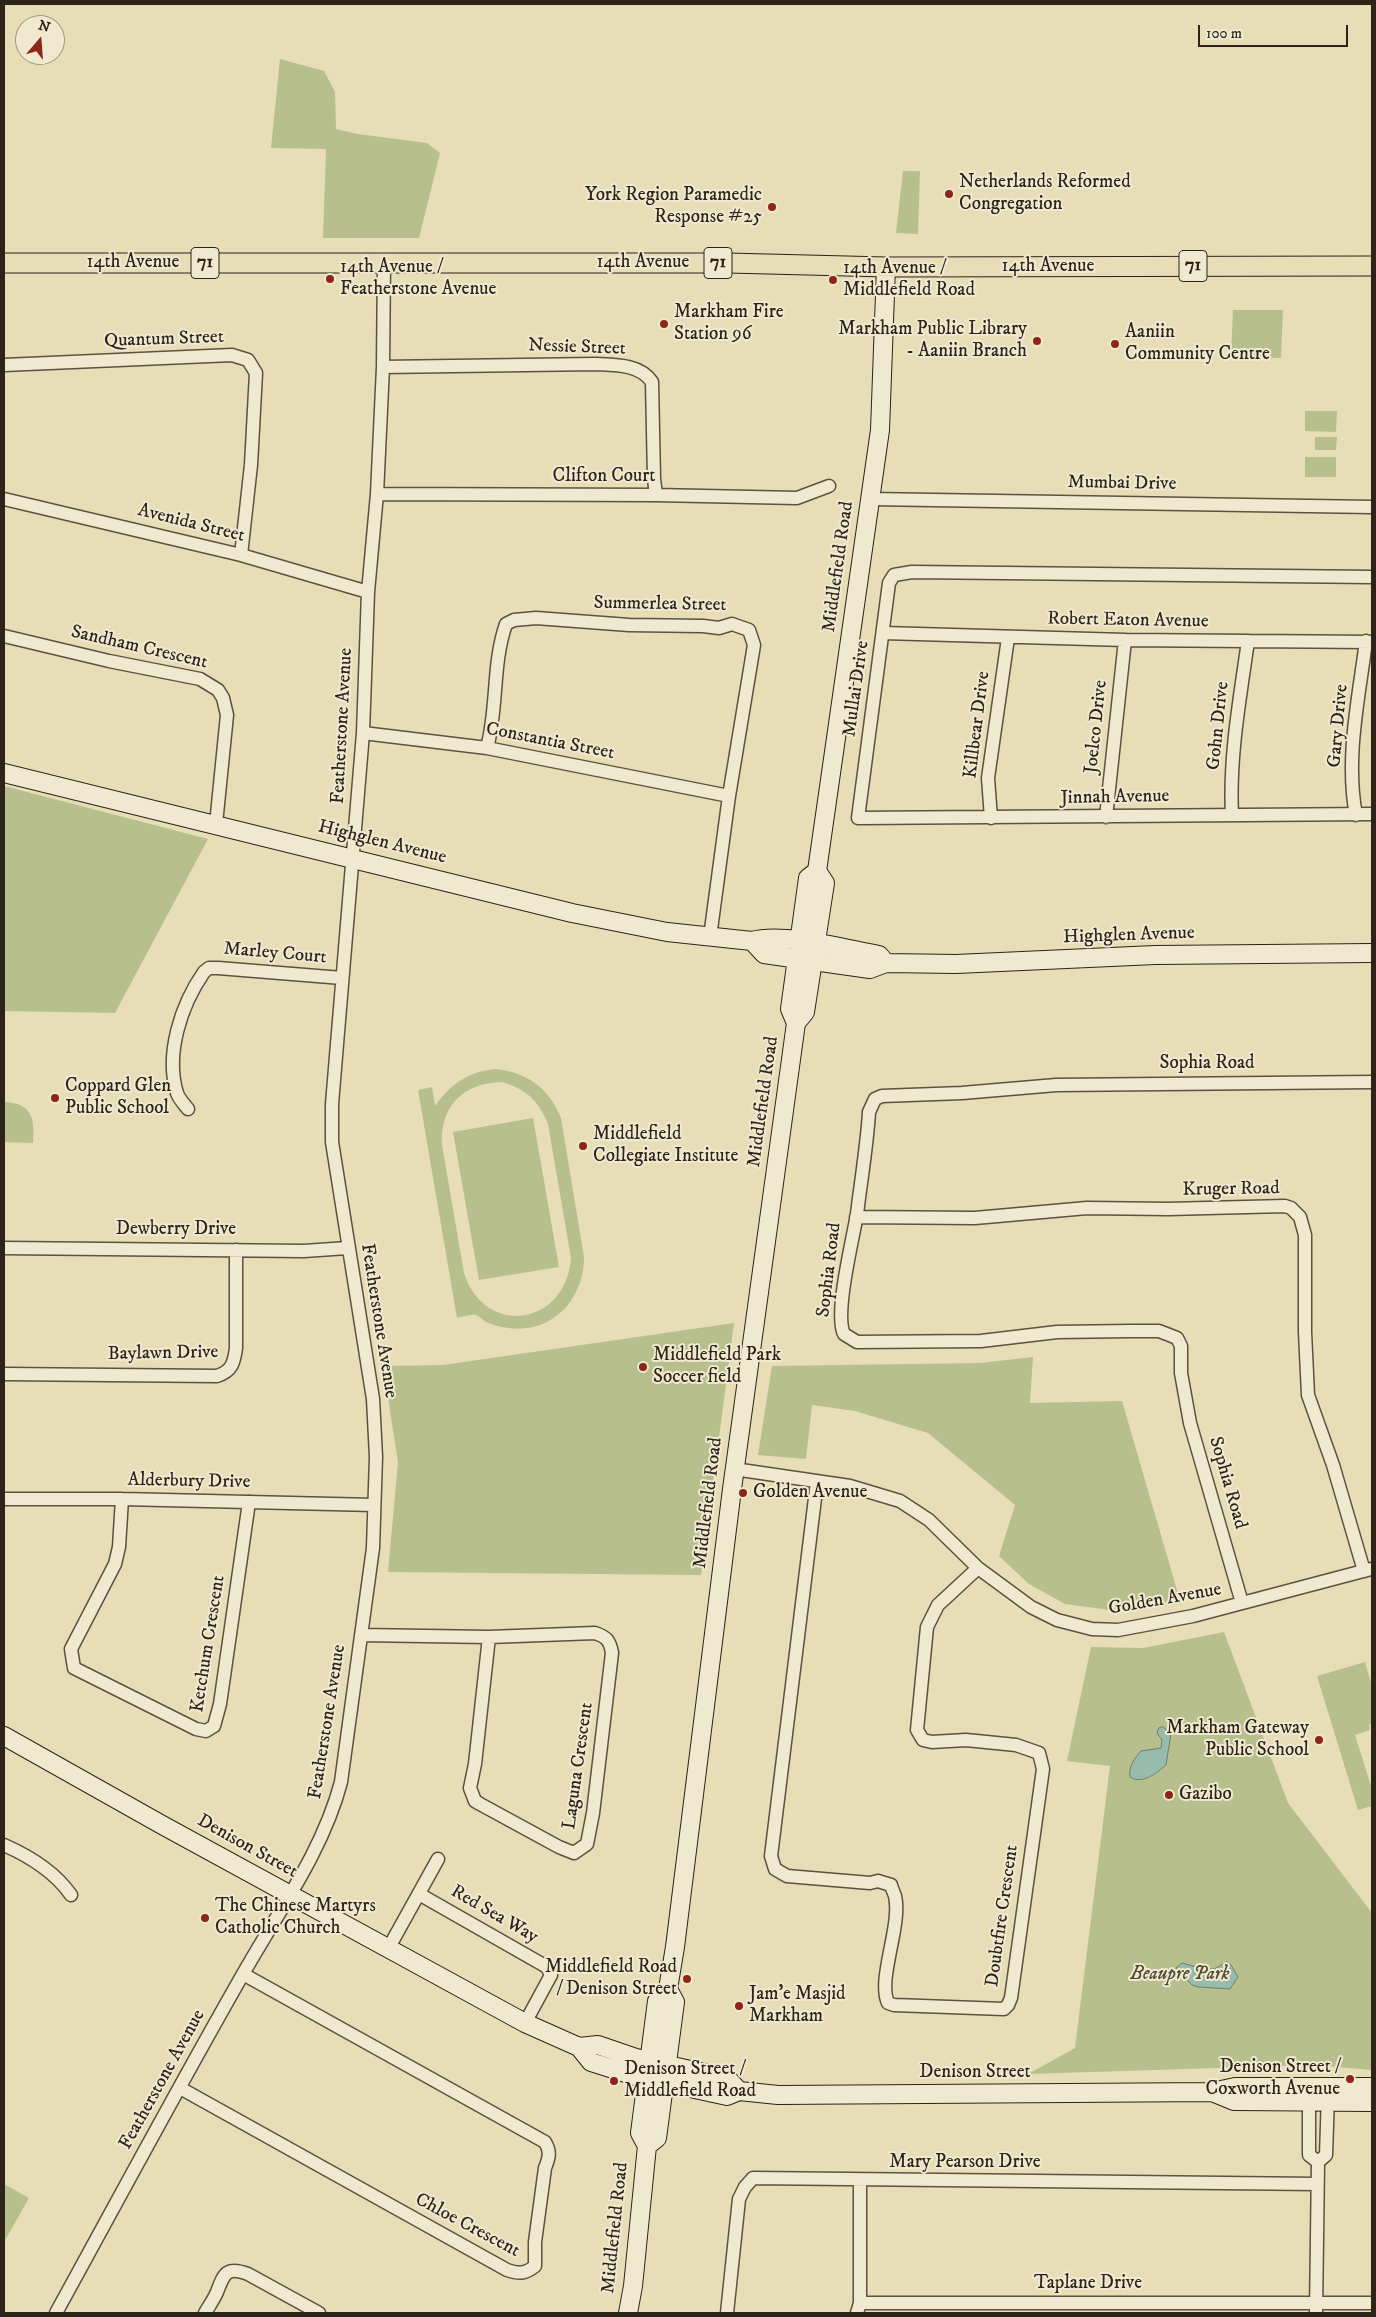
<!DOCTYPE html>
<html>
<head>
<meta charset="utf-8">
<style>
	body { margin:0 }
	#map { position:relative; width:1376px; height:2317px; overflow:hidden; background:#e7ddb7; font-family:"IM FELL DW Pica",serif }
	canvas { display:block }
	.frame { position:absolute; inset:0; border:5px solid #2d2319; pointer-events:none }
	.north { position:absolute; left:15px; top:15px; width:50px; height:50px; box-sizing:border-box; background:#efe9d0; border:1px solid #a19a87; border-radius:50%; rotate:18deg; font-size:14px; font-weight:700; line-height:20px; text-align:center; color:#2d2319 }
	.north::after { content:''; display:block; margin:auto; width:18px; height:22px; background:#8f2418; clip-path:polygon(50% 0,100% 100%,50% 72%,0 100%) }
	.scale { position:absolute; left:1198px; top:25px; width:150px; height:22px; box-sizing:border-box; border:2px solid #2d2319; border-top:0; padding-left:6px; font-size:15px; line-height:18px; white-space:nowrap; color:#2d2319; -webkit-text-stroke:4px #efe9d0; paint-order:stroke }
</style>
</head>
<body>
<div id="map">
<canvas width="1376" height="2317"></canvas>
<div class="frame"></div>
<div class="north">N</div>
<div class="scale">100 m</div>
</div>
<script>
const c = document.querySelector('canvas').getContext('2d');
c.lineJoin = 'round';
function paint(path, color) {
  c.fillStyle = color;
  c.fill(path, 'evenodd');
}
function trace(path, color, width, dash) {
  c.strokeStyle = color;
  c.lineWidth = width;
  c.lineCap = dash ? 'butt' : 'round';
  c.setLineDash(dash || []);
  c.stroke(path);
}
function drawText(font, color, halo, rows, align = 'center') {
  c.font = font + ' "IM FELL DW Pica",serif';
  c.lineWidth = 4;
  c.setLineDash([]);
  c.textBaseline = 'middle';
  c.strokeStyle = halo;
  c.fillStyle = color;
  for (const [text, x, y, turn = 0] of rows) {
    c.save();
    c.translate(x, y);
    c.rotate((+turn || 0) * Math.PI / 180);
    c.textAlign = isNaN(turn) ? turn : align;
    if (halo) c.strokeText(text, 0, 0);
    c.fillText(text, 0, 0);
    c.restore();
  }
}
const green = new Path2D(`
	M 280,59 L 324,71 L 335,92 L 336,129 L 358,134 L 427,143 L 440,153 L 419,238 L 323,238 L 326,149 L 271,148 Z
	M 903,171 L 920,171 L 918,234 L 896,233 Z
	M 1233,310 L 1283,310 L 1281,358 L 1231,357 Z
	M 1305,411 L 1337,411 L 1336,432 L 1305,431 Z
	M 1315,437 L 1337,437 L 1336,450 L 1315,450 Z
	M 1305,457 L 1336,457 L 1336,477 L 1305,477 Z
	M 4,786 L 208,839 L 115,1013 L 4,1011 Z
	M 495,1069 C 527,1072 549,1088 561,1118 L 584,1257 C 584,1299 553,1334 508,1328 C 500,1327 492,1325 486,1322 C 483,1320 479,1316 476,1315 C 471,1314 462,1317 457,1318 L 418,1090 L 432,1087 L 435,1106 C 451,1084 467,1072 495,1069 ZM 502,1082 C 526,1089 539,1101 548,1124 L 571,1258 C 566,1326 485,1338 464,1273 L 442,1145 C 440,1106 463,1083 502,1082 Z
	M 4,1102 C 32,1103 35,1118 33,1143 L 4,1142 Z
	M 533,1118 L 559,1267 L 479,1280 L 453,1132 Z
	M 734,1323 L 701,1575 L 388,1572 L 398,1462 L 383,1366 L 443,1365 Z
	M 1033,1357 L 1030,1403 L 1122,1401 L 1181,1604 L 1110,1610 L 1065,1604 L 1029,1584 L 999,1556 L 1015,1505 L 928,1433 L 855,1411 L 812,1405 L 806,1459 L 758,1455 L 772,1366 L 981,1363 Z
	M 1224,1632 L 1288,1803 L 1372,1913 L 1372,2070 L 1313,2065 L 1028,2074 L 1075,2048 L 1110,1766 L 1067,1761 L 1091,1647 L 1143,1648 Z
	M 1365,1662 L 1372,1686 L 1372,1723 L 1369,1725 L 1370,1730 L 1355,1735 L 1372,1789 L 1372,1806 L 1358,1810 L 1317,1676 Z
	M 4,2184 L 29,2198 L 4,2242 Z`);
const water = new Path2D(`
	M 1163,1727 L 1171,1733 L 1166,1765 C 1157,1773 1142,1785 1130,1777 C 1128,1767 1135,1758 1141,1751 L 1161,1748 L 1162,1740 L 1157,1733 L 1159,1728 Z
	M 1227,1962 L 1231,1965 L 1238,1977 L 1230,1989 L 1198,1987 L 1192,1985 L 1176,1968 L 1182,1963 L 1204,1969 L 1214,1969 Z`);
const street = new Path2D(`
	M 4,365 L 232,355 L 248,360 L 256,373 L 251,465 L 241,555
	M 383,367 L 595,364 C 615,365 640,364 652,382 L 654,479 L 656,495
	M 377,494 L 656,495 L 797,498 L 829,486
	M 4,499 L 241,555 L 368,592
	M 870,499 L 1372,507
	M 1372,577 L 912,572 L 894,575 L 889,583 L 858,818 L 1372,814
	M 883,633 L 1125,640 L 1372,642
	M 4,636 L 109,661 L 200,679 L 218,690 L 223,698 L 227,715 L 216,824
	M 363,733 L 487,748 L 729,796
	M 487,748 C 498,707 492,664 506,624 L 514,620 L 536,618 L 629,625 L 703,626 L 719,628 L 732,624 L 749,630 L 754,645 L 729,796 L 710,937
	M 1232,815 C 1229,757 1240,698 1248,641
	M 1356,815 C 1345,758 1359,697 1366,641
	M 1106,817 L 1125,640
	M 991,818 L 988,778 L 1008,638
	M 188,1109 C 184,1104 179,1099 177,1093 C 165,1054 181,1005 204,972 L 209,968 L 218,968 L 342,978
	M 856,1217 L 975,1218 L 1087,1208 L 1168,1209 L 1285,1206 L 1291,1208 L 1300,1217 L 1305,1235 L 1305,1332 L 1308,1395 L 1333,1465 L 1364,1571
	M 4,1248 L 304,1251 L 347,1248
	M 4,1374 L 217,1376 C 232,1371 234,1363 236,1348 L 236,1250
	M 734,1469 L 850,1486 L 900,1501 L 929,1520 L 978,1568 L 1031,1607 L 1057,1620 L 1092,1629 L 1118,1630 L 1193,1616 L 1371,1569
	M 817,1482 L 771,1856 L 775,1869 L 787,1876 L 870,1883 L 878,1881 L 891,1885 C 892,1889 894,1893 895,1896 C 902,1925 877,1979 888,2003 L 894,2005 L 1004,2009 L 1008,2005 L 1011,1998 L 1043,1769 L 1039,1753 L 1016,1745 L 966,1740 L 932,1742 L 923,1740 L 917,1730 L 927,1627 L 938,1605 L 978,1568
	M 4,1499 L 122,1499 L 374,1505
	M 122,1499 L 119,1547 L 115,1564 L 71,1649 L 74,1668 L 196,1729 L 206,1731 L 214,1726 L 220,1704 L 249,1502
	M 1242,1603 L 1190,1423 L 1181,1373 L 1181,1346 L 1177,1338 L 1159,1331 L 1130,1331 L 1057,1332 L 981,1341 L 857,1342 L 844,1334 C 834,1314 853,1239 857,1214 C 861,1180 867,1146 869,1112 L 875,1099 L 882,1096 L 962,1093 L 1056,1085 L 1372,1082
	M 361,1635 L 489,1637 L 595,1633 C 607,1637 610,1641 612,1653 L 593,1813 L 587,1844 L 574,1853 L 559,1847 L 480,1804 L 475,1801 L 470,1788 L 475,1764 L 489,1637
	M 4,1845 C 29,1856 55,1872 71,1895
	M 419,1894 L 547,1967 L 551,1975 L 525,2023
	M 388,1949 L 438,1859
	M 180,2088 L 507,2270 C 519,2274 525,2274 535,2266 L 535,2242 L 545,2168 C 549,2158 551,2152 545,2142 L 243,1974
	M 1309,2094 L 1309,2155 L 1318,2162
	M 860,2303 L 1372,2303
	M 56,2313 C 118,2200 179,2086 243,1974 C 278,1912 323,1851 341,1782 L 373,1548 L 376,1457 L 373,1399 L 332,1142 L 332,1104 L 363,733 L 368,592 L 377,494 L 383,367 L 384,262
	M 205,2313 C 209,2306 214,2299 217,2292 C 224,2273 227,2266 248,2274 L 319,2313
	M 727,2313 L 739,2199 L 745,2187 L 753,2178 L 1317,2184
	M 857,2313 L 860,2303 L 860,2181
	M 1316,2313 L 1318,2162 L 1326,2155 L 1328,2095`);
const secondary = new Path2D(`
	M 4,773 L 572,913 L 667,932 L 752,941 C 784,932 845,949 879,955 L 886,963
	M 752,941 L 764,954 L 870,969 L 886,963 L 956,964 L 1155,955 L 1372,953
	M 796,1023 L 790,1009 L 808,878 L 817,871
	M 4,1736 L 164,1826 L 525,2023 L 579,2047 L 598,2045 L 636,2058 L 727,2078 L 739,2091
	M 579,2047 L 591,2062 L 635,2076 L 727,2096 L 739,2091 L 778,2095 L 1212,2092 L 1235,2087 L 1372,2087
	M 1212,2092 L 1234,2101 L 1372,2102
	M 647,2146 L 657,2138 L 675,2002 L 668,1989
	M 628,2313 L 633,2286 L 647,2146 L 640,2133 L 657,2001 L 668,1989 L 675,1947 L 732,1489 L 796,1023 L 805,1012 L 825,883 L 817,871 L 880,430 L 886,267`);
const primary = new Path2D(`
	M 4,263 L 728,263 L 886,267 L 1372,266`);
const markers = [
	[949,194,5,"#8f2418"],
	[772,207,5,"#8f2418"],
	[330,279,5,"#8f2418"],
	[833,280,5,"#8f2418"],
	[664,324,5,"#8f2418"],
	[1037,341,5,"#8f2418"],
	[1115,344,5,"#8f2418"],
	[55,1098,5,"#8f2418"],
	[583,1146,5,"#8f2418"],
	[643,1367,5,"#8f2418"],
	[743,1493,5,"#8f2418"],
	[1319,1740,5,"#8f2418"],
	[1169,1795,5,"#8f2418"],
	[205,1918,5,"#8f2418"],
	[687,1979,5,"#8f2418"],
	[739,2006,5,"#8f2418"],
	[1350,2079,5,"#8f2418"],
	[614,2081,5,"#8f2418"]
];
const shields = [
	[205,263,28],
	[718,263,28],
	[1193,266,28]
];
const shieldNames = [
	["71",205,263],
	["71",718,263],
	["71",1193,266]
];
const poiNames = [
	["Netherlands Reformed",959,183],
	["Congregation",959,205],
	["York Region Paramedic",762,196,"right"],
	["Response #25",762,218,"right"],
	["14th Avenue /",340,268],
	["Featherstone Avenue",340,290],
	["14th Avenue /",843,269],
	["Middlefield Road",843,291],
	["Markham Fire",674,313],
	["Station 96",674,335],
	["Markham Public Library",1027,330,"right"],
	["- Aaniin Branch",1027,352,"right"],
	["Aaniin",1125,333],
	["Community Centre",1125,355],
	["Coppard Glen",65,1087],
	["Public School",65,1109],
	["Middlefield",593,1135],
	["Collegiate Institute",593,1157],
	["Middlefield Park",653,1356],
	["Soccer field",653,1378],
	["Golden Avenue",753,1493],
	["Markham Gateway",1309,1729,"right"],
	["Public School",1309,1751,"right"],
	["Gazibo",1179,1795],
	["The Chinese Martyrs",215,1907],
	["Catholic Church",215,1929],
	["Middlefield Road",677,1968,"right"],
	["/ Denison Street",677,1990,"right"],
	["Jam'e Masjid",749,1995],
	["Markham",749,2017],
	["Denison Street /",1340,2068,"right"],
	["Coxworth Avenue",1340,2090,"right"],
	["Denison Street /",624,2070],
	["Middlefield Road",624,2092]
];
const streetNames = [
	["14th Avenue",133,263],
	["14th Avenue",643,263],
	["14th Avenue",1048,267],
	["Quantum Street",164,340,-2],
	["Nessie Street",577,348,2],
	["Clifton Court",604,477],
	["Mumbai Drive",1122,484,1],
	["Avenida Street",191,524,14],
	["Middlefield Road",839,567,-82],
	["Summerlea Street",660,605,1],
	["Robert Eaton Avenue",1128,621,1],
	["Sandham Crescent",139,648,13],
	["Mullai Drive",857,689,-82],
	["Killbear Drive",978,725,-83],
	["Featherstone Avenue",343,726,-87],
	["Gohn Drive",1219,726,-84],
	["Gary Drive",1339,726,-85],
	["Joelco Drive",1097,727,-84],
	["Constantia Street",550,742,11],
	["Jinnah Avenue",1115,798,-1],
	["Highglen Avenue",382,843,14],
	["Highglen Avenue",1129,936,-2],
	["Marley Court",275,954,5],
	["Sophia Road",1207,1064],
	["Middlefield Road",764,1102,-82],
	["Kruger Road",1231,1190,-1],
	["Dewberry Drive",176,1230],
	["Sophia Road",830,1270,-83],
	["Featherstone Avenue",378,1321,81],
	["Baylawn Drive",163,1354,-1],
	["Alderbury Drive",189,1482,1],
	["Sophia Road",1227,1483,74],
	["Middlefield Road",709,1503,-83],
	["Golden Avenue",1165,1600,-10],
	["Ketchum Crescent",209,1644,-81],
	["Featherstone Avenue",328,1722,-81],
	["Laguna Crescent",579,1766,-82],
	["Denison Street",247,1847,29],
	["Red Sea Way",494,1915,30],
	["Doubtfire Crescent",1003,1916,-82],
	["Denison Street",975,2073],
	["Featherstone Avenue",163,2080,-61],
	["Mary Pearson Drive",965,2163],
	["Chloe Crescent",467,2226,28],
	["Middlefield Road",616,2228,-84],
	["Taplane Drive",1088,2284]
];
const parkNames = [
	["Beaupre Park",1180,1975]
];
paint(green, '#b7c08d');
paint(water, '#97bcae');
trace(water, '#6d7f72', 1);
trace(street, '#5c5240', 15);
trace(secondary, '#2d2319', 20);
trace(primary, '#2d2319', 21);
trace(street, '#efe9d0', 12);
trace(secondary, '#efe9d0', 18);
trace(primary, '#e7ddb7', 19);
for (const [x, y, r, color] of markers) {
  const dot = new Path2D();
  dot.arc(x, y, r, 0, 2 * Math.PI);
  c.fillStyle = color;
  c.fill(dot);
  trace(dot, '#efe9d0', 2);
}
for (const [x, y, w] of shields) {
  const box = new Path2D();
  box.roundRect(x - w / 2, y - 15.5, w, 31, 4);
  c.fillStyle = '#efe9d0';
  c.fill(box);
  trace(box, '#2d2319', 1);
}
drawText('bold 18px', '#2d2319', null, shieldNames);
drawText('19px', '#2d2319', '#efe9d0', poiNames, 'left');
drawText('19px', '#2d2319', '#efe9d0', streetNames);
drawText('italic 19px', '#504a36', '#efe9d0', parkNames);
</script>
</body>
</html>
